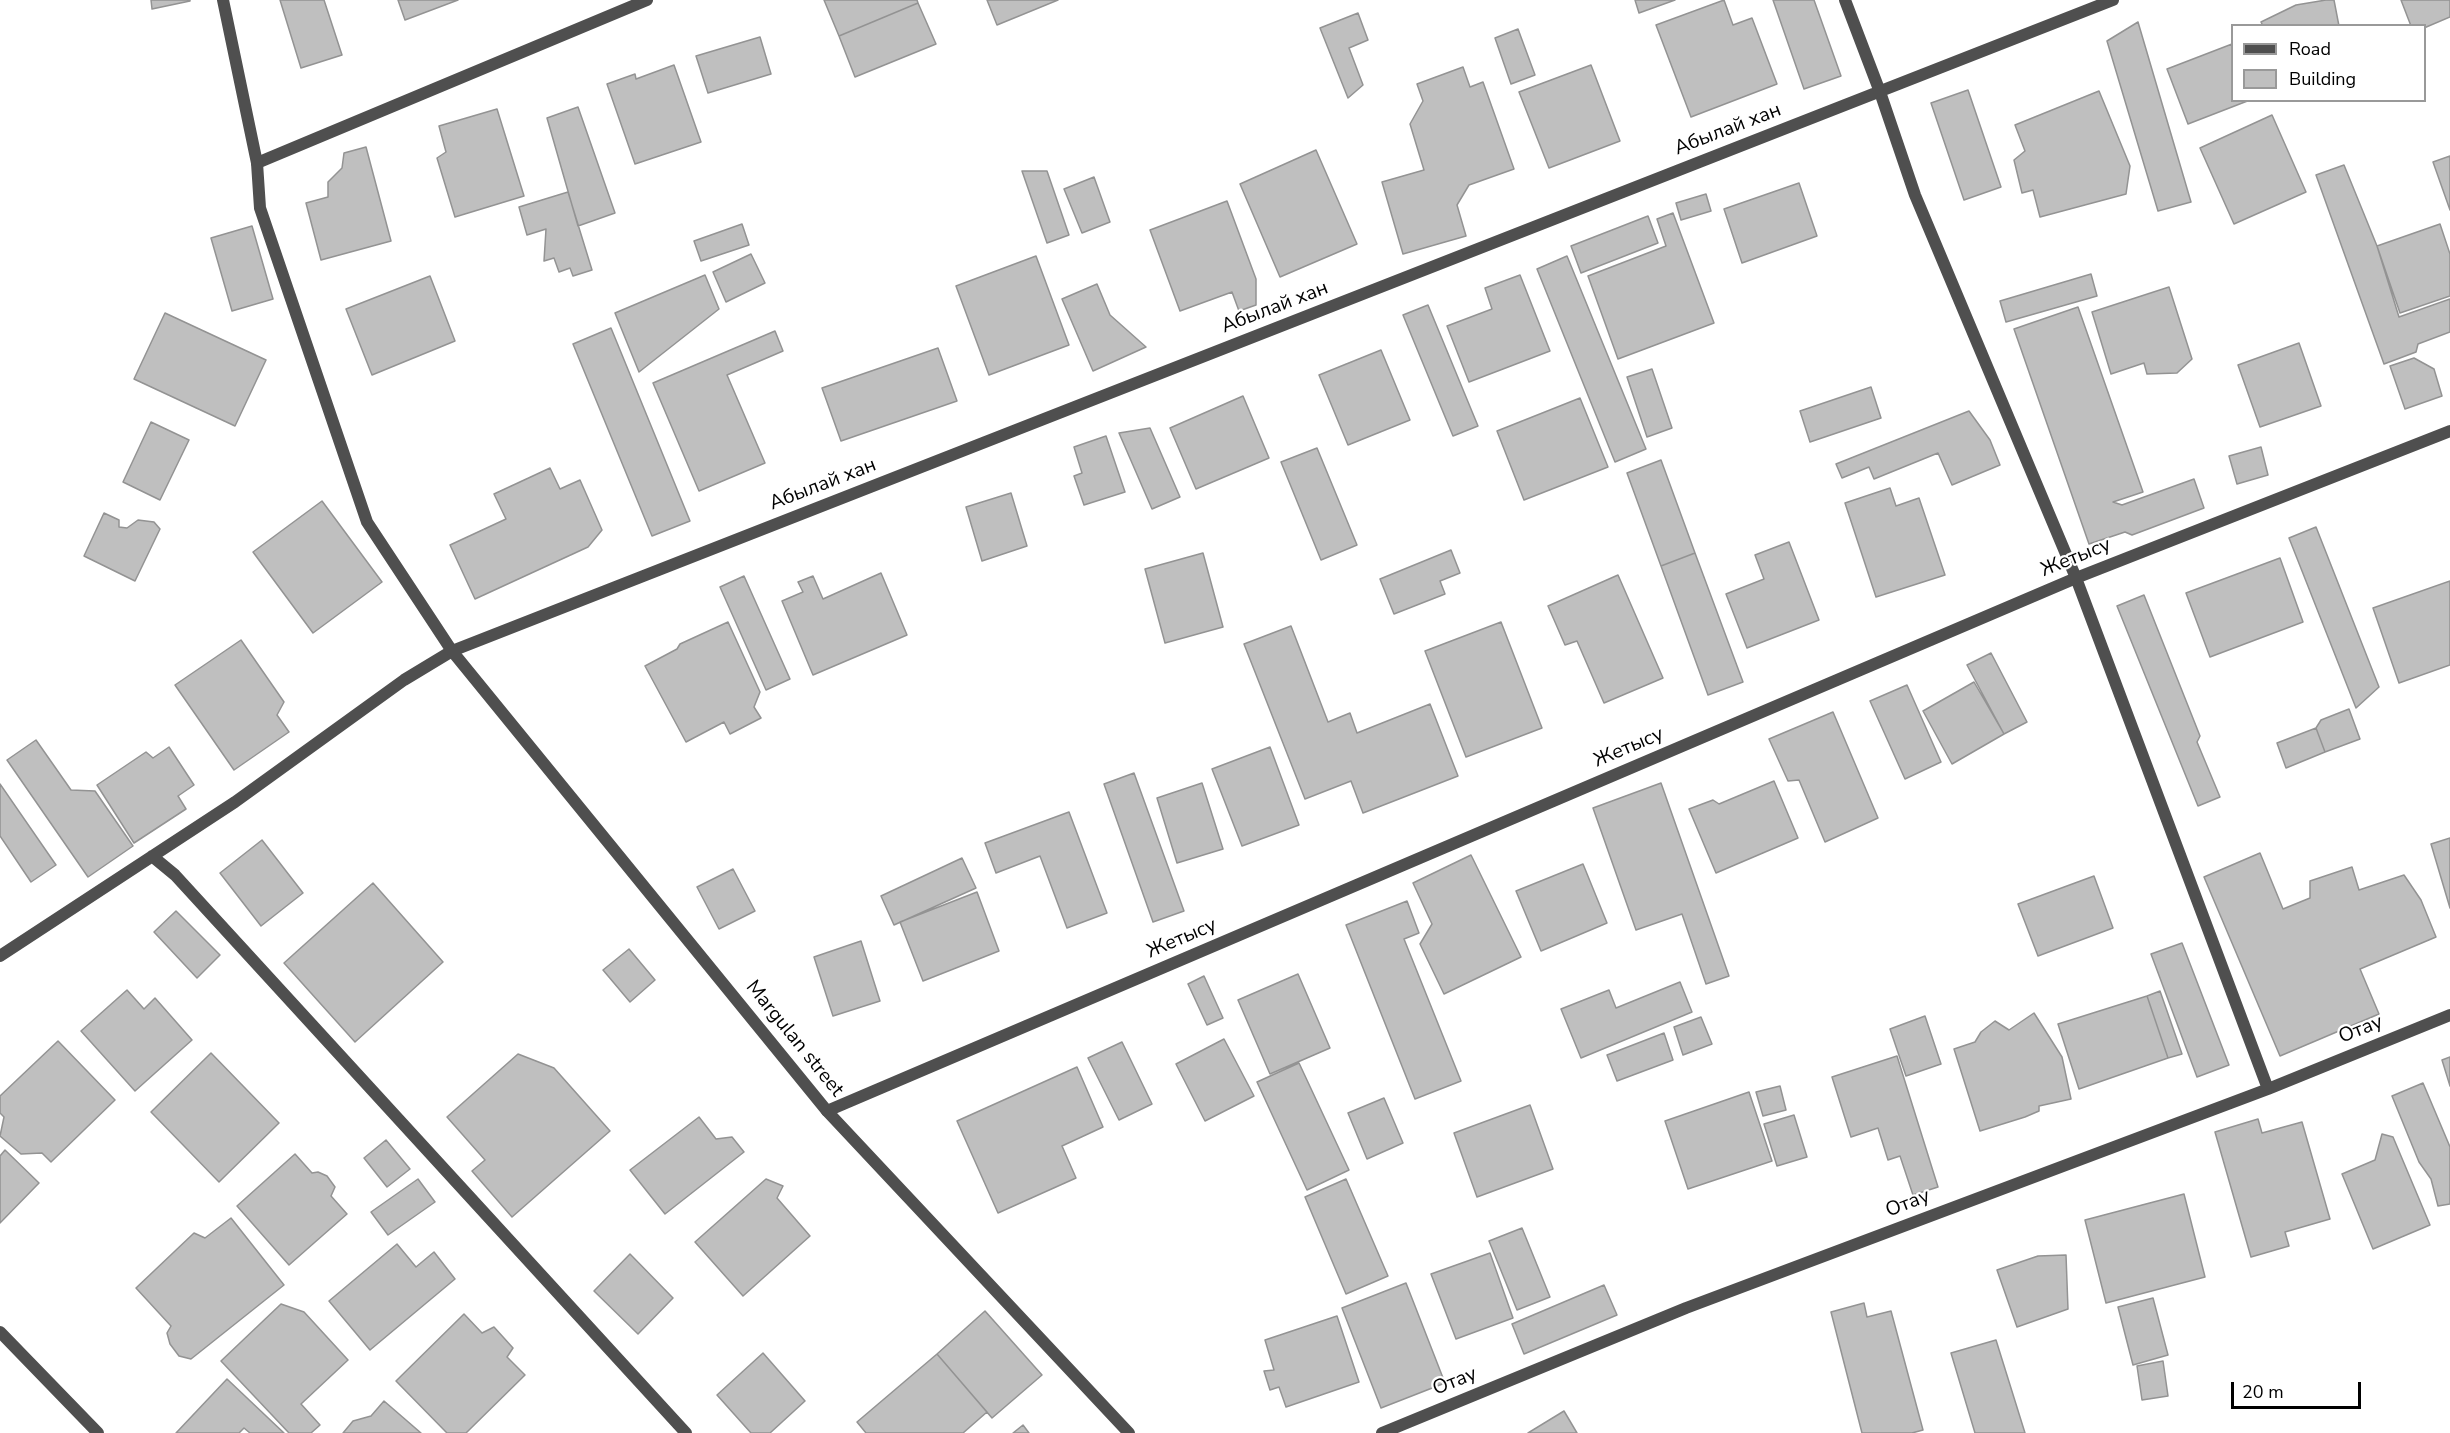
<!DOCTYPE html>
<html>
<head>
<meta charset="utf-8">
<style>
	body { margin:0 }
	#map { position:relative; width:2450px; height:1433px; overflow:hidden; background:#fff; font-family:"Nunito Sans",sans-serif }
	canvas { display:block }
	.legend { position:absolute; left:2231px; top:24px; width:195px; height:78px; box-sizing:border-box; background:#fff; border:2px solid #999; margin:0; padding:8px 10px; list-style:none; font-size:18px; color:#000 }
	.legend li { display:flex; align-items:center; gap:12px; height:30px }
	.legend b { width:30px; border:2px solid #999 }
	.scale { position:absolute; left:2231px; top:1382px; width:130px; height:27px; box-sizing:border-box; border:3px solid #000; border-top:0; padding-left:8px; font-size:18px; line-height:21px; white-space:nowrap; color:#000; -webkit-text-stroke:4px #fff; paint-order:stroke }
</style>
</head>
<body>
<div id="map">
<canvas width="2450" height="1433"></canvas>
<ul class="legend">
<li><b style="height:8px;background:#4f4f4f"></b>Road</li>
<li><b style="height:16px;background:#bfbfbf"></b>Building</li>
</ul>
<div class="scale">20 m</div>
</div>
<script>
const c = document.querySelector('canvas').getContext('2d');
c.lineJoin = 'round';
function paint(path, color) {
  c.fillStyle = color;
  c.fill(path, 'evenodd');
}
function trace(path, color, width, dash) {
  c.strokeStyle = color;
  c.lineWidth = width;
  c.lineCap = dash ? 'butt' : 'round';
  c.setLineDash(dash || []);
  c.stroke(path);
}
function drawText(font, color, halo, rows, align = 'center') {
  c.font = font + ' "Nunito Sans",sans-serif';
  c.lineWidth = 4.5;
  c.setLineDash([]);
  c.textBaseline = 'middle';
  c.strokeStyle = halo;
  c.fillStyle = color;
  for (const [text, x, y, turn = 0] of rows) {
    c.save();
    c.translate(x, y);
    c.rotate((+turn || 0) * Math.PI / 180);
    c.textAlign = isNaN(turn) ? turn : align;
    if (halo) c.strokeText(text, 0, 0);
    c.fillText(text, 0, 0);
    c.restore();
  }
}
const building = new Path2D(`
	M 151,0 L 190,0 L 190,1 L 152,9 Z
	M 280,0 L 324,0 L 342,55 L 301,68 Z
	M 398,0 L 458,0 L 405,20 Z
	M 824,0 L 917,0 L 918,3 L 839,36 Z
	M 987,0 L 1058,0 L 997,25 Z
	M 1635,0 L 1675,0 L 1639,13 Z
	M 1724,0 L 1733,25 L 1752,18 L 1777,84 L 1691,117 L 1656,25 Z
	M 1773,0 L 1814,0 L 1841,76 L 1804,89 Z
	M 2326,0 L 2334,0 L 2339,26 L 2263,26 L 2261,22 L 2296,5 Z
	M 2401,0 L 2450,0 L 2450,17 L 2424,28 L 2411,26 Z
	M 918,3 L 936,44 L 855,77 L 839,36 Z
	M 1358,13 L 1368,40 L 1349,48 L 1363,85 L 1348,98 L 1320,28 Z
	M 2138,22 L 2191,202 L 2158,211 L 2107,41 Z
	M 1518,29 L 1535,75 L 1511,84 L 1495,38 Z
	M 760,37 L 771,74 L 708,93 L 696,56 Z
	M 2232,44 L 2232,100 L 2250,100 L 2188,124 L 2167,69 Z
	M 674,65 L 701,142 L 635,164 L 607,84 L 635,74 L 636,79 Z
	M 1591,65 L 1620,141 L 1549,168 L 1519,92 Z
	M 1463,67 L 1470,87 L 1483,82 L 1514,169 L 1469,185 L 1457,205 L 1466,236 L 1403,254 L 1382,182 L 1424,170 L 1410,124 L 1423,101 L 1417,84 Z
	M 1968,90 L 2001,187 L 1964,200 L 1931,103 Z
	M 2099,91 L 2130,166 L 2126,194 L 2040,217 L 2033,190 L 2022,193 L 2014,160 L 2025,151 L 2015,125 Z
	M 578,107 L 615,213 L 578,226 L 547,118 Z
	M 497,109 L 524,196 L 455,217 L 437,158 L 446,152 L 439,126 Z
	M 2272,115 L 2306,192 L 2234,224 L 2200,148 Z
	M 366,147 L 391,241 L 321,260 L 306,203 L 328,197 L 328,182 L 342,168 L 344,153 Z
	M 1316,150 L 1357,244 L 1280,277 L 1240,184 Z
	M 2450,156 L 2450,210 L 2433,162 Z
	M 2344,165 L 2377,246 L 2399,317 L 2450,299 L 2450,332 L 2418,344 L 2416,352 L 2384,364 L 2316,175 Z
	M 1022,171 L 1047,171 L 1069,235 L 1047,243 Z
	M 1094,177 L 1110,222 L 1082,233 L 1064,189 Z
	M 1799,183 L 1817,236 L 1742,263 L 1724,209 Z
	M 568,192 L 592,270 L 573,276 L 570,268 L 559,272 L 554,258 L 544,261 L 546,229 L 527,235 L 519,207 Z
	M 1706,194 L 1711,211 L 1681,220 L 1676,203 Z
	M 1227,201 L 1256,279 L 1256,305 L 1239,311 L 1232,292 L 1180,311 L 1150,230 Z
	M 1673,213 L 1714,323 L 1618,359 L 1588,276 L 1666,246 L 1657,219 Z
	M 1648,216 L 1658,243 L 1581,273 L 1571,246 Z
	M 742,224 L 749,245 L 701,261 L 694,241 Z
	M 2440,224 L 2450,254 L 2450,296 L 2400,313 L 2377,246 Z
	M 252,226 L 273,299 L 232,311 L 211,238 Z
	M 751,254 L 765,283 L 726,302 L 713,272 Z
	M 1036,256 L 1069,345 L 989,375 L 956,286 Z
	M 1567,256 L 1646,449 L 1615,462 L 1537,269 Z
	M 2091,274 L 2097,296 L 2006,322 L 2000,301 Z
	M 705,275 L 719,309 L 639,372 L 615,313 Z
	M 1520,275 L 1550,351 L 1469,382 L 1447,326 L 1492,309 L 1485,288 Z
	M 430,276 L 455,341 L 372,375 L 346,309 Z
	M 1097,284 L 1110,315 L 1146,347 L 1093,371 L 1062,299 Z
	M 2169,287 L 2192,359 L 2177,373 L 2147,374 L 2144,363 L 2111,374 L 2092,312 Z
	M 1428,305 L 1478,426 L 1453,436 L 1403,315 Z
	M 2078,307 L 2143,492 L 2113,502 L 2122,505 L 2194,479 L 2204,508 L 2132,535 L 2125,532 L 2089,544 L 2014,329 Z
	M 165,313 L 266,360 L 235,426 L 134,379 Z
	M 611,328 L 690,521 L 652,536 L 573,344 Z
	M 775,331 L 783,351 L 727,375 L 765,463 L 699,491 L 653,383 Z
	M 2299,343 L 2321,406 L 2260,427 L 2238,365 Z
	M 938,348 L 957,401 L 841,441 L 822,388 Z
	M 1381,350 L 1410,420 L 1348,445 L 1319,375 Z
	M 2414,358 L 2434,369 L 2442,396 L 2405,409 L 2390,366 Z
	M 1652,369 L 1672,428 L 1647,437 L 1627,377 Z
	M 1871,387 L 1881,418 L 1810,442 L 1800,411 Z
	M 1243,396 L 1269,458 L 1196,489 L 1170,428 Z
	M 1580,398 L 1608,467 L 1524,500 L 1497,431 Z
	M 1969,411 L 1990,440 L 2000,465 L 1952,485 L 1938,453 L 1874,479 L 1869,467 L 1842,478 L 1836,464 Z
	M 151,422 L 189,440 L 160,500 L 123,482 Z
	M 1150,428 L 1180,497 L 1152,509 L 1119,433 Z
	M 1106,436 L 1125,492 L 1084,505 L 1074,476 L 1082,473 L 1074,447 Z
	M 2261,447 L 2268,475 L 2237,484 L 2229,456 Z
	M 1317,448 L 1357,545 L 1321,560 L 1281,462 Z
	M 1661,460 L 1695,553 L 1661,566 L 1627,473 Z
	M 550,468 L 560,489 L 580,480 L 602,530 L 588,547 L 475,599 L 450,545 L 506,519 L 494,494 Z
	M 1890,488 L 1896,506 L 1919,498 L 1945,575 L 1876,597 L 1845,503 Z
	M 1011,493 L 1027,546 L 982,561 L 966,507 Z
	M 322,501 L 382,582 L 313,633 L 253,552 Z
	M 104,513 L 119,520 L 119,527 L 127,528 L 138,520 L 154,522 L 160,529 L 135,581 L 84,556 Z
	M 2316,527 L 2379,687 L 2356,708 L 2289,538 Z
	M 1789,542 L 1819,620 L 1747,648 L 1726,594 L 1764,579 L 1755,555 Z
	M 1451,550 L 1460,573 L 1440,581 L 1445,594 L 1394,614 L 1380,579 Z
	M 1203,553 L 1223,627 L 1165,643 L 1145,569 Z
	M 1695,553 L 1743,682 L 1708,695 L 1661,566 Z
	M 2280,558 L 2303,622 L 2210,657 L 2186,593 Z
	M 881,573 L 907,635 L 813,675 L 782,601 L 803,592 L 798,582 L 813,576 L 823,599 Z
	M 1618,575 L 1663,678 L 1604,703 L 1577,641 L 1565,645 L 1548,606 Z
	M 744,576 L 790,679 L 766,690 L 720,587 Z
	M 2450,581 L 2450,665 L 2399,683 L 2373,608 Z
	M 2144,595 L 2200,736 L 2197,742 L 2220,797 L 2198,806 L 2117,606 Z
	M 728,622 L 760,692 L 754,707 L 761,718 L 730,734 L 724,722 L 686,742 L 645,666 L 677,649 L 680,644 Z
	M 1501,622 L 1542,728 L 1466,757 L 1425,651 Z
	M 1291,626 L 1328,722 L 1350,713 L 1357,733 L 1430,704 L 1458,776 L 1363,813 L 1351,781 L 1305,799 L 1244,644 Z
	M 241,640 L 284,702 L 277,715 L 289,732 L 234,770 L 175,685 Z
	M 1991,653 L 2027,722 L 2004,734 L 1967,665 Z
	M 1974,682 L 2004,734 L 1952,764 L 1923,711 Z
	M 1907,685 L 1941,762 L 1905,779 L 1870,701 Z
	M 2349,709 L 2360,739 L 2325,752 L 2316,728 L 2321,720 Z
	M 1833,712 L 1878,818 L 1825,842 L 1799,780 L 1788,781 L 1769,739 Z
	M 2316,728 L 2325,752 L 2286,768 L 2277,743 Z
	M 36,740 L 71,790 L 95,791 L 133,846 L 88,877 L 7,760 Z
	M 169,747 L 194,785 L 178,796 L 186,809 L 134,843 L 97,785 L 146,752 L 153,758 Z
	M 1270,747 L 1299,825 L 1242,846 L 1212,769 Z
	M 1134,773 L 1184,911 L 1153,922 L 1104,784 Z
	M 1774,781 L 1798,838 L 1716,873 L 1689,809 L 1713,800 L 1719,804 Z
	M 1202,783 L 1223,849 L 1177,863 L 1157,798 Z
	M 1661,783 L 1729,976 L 1706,984 L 1682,914 L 1636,930 L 1593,808 Z
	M 0,784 L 56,865 L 31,882 L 0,836 Z
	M 1069,812 L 1107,913 L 1067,928 L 1040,856 L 996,873 L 985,843 Z
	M 2450,838 L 2450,908 L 2431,844 Z
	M 262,840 L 303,893 L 261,926 L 220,873 Z
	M 2260,853 L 2283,909 L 2310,898 L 2310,881 L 2352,867 L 2359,890 L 2404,875 L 2421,900 L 2436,937 L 2360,969 L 2379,1014 L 2280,1056 L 2204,877 Z
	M 1471,855 L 1521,957 L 1444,994 L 1420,944 L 1432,924 L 1413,883 Z
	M 962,858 L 976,888 L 894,925 L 881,896 Z
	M 1583,864 L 1607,923 L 1541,951 L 1516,891 Z
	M 733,869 L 755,911 L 719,929 L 697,887 Z
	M 2094,876 L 2113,928 L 2038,956 L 2018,904 Z
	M 373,883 L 443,962 L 355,1042 L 284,963 Z
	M 977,892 L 999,951 L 923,981 L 900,922 Z
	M 1407,901 L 1419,933 L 1404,939 L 1461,1081 L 1415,1099 L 1346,925 Z
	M 176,911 L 220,955 L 197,978 L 154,932 Z
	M 861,941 L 880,1001 L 833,1016 L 814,957 Z
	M 2182,943 L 2229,1065 L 2197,1077 L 2151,954 Z
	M 629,949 L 655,980 L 630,1002 L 603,970 Z
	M 1298,974 L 1330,1048 L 1270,1074 L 1238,1000 Z
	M 1204,976 L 1223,1018 L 1207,1025 L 1188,984 Z
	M 1680,982 L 1692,1012 L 1581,1058 L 1561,1009 L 1609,990 L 1616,1008 Z
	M 127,990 L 144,1009 L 155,998 L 192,1040 L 135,1091 L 81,1031 Z
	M 2160,991 L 2182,1054 L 2168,1058 L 2147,996 Z
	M 2147,996 L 2168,1058 L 2079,1089 L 2058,1024 Z
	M 2034,1013 L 2062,1057 L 2071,1099 L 2039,1106 L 2039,1111 L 2025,1117 L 1980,1131 L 1954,1049 L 1975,1042 L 1981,1032 L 1995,1021 L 2009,1030 Z
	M 1925,1016 L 1941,1064 L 1906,1076 L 1890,1029 Z
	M 1701,1017 L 1712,1044 L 1683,1055 L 1674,1027 Z
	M 1664,1033 L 1673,1060 L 1617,1081 L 1607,1055 Z
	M 1224,1039 L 1254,1096 L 1205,1121 L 1176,1064 Z
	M 58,1041 L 115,1100 L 51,1162 L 42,1153 L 21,1154 L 0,1136 L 4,1117 L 0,1113 L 0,1096 Z
	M 1122,1042 L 1152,1104 L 1119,1120 L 1088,1058 Z
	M 211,1053 L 279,1123 L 219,1182 L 151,1112 Z
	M 518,1054 L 554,1068 L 610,1131 L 512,1217 L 472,1171 L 485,1160 L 447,1117 Z
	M 1897,1056 L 1938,1187 L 1913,1195 L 1900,1156 L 1888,1160 L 1878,1128 L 1851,1137 L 1832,1077 Z
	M 2450,1057 L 2450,1086 L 2442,1060 Z
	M 1299,1063 L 1349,1170 L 1307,1190 L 1257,1082 Z
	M 1077,1067 L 1103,1127 L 1062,1146 L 1076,1178 L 998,1213 L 957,1121 Z
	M 2423,1083 L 2450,1147 L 2450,1204 L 2438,1206 L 2431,1179 L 2419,1162 L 2392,1096 Z
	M 1780,1086 L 1786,1110 L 1763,1116 L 1756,1092 Z
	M 1749,1092 L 1772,1161 L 1688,1189 L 1665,1121 Z
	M 1384,1098 L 1403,1143 L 1367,1159 L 1348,1113 Z
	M 1530,1105 L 1553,1169 L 1477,1197 L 1454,1133 Z
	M 1794,1115 L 1807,1157 L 1777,1166 L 1764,1124 Z
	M 699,1117 L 716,1139 L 732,1137 L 744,1152 L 665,1214 L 630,1170 Z
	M 2258,1119 L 2262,1133 L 2302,1122 L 2330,1219 L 2285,1232 L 2289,1246 L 2251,1257 L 2215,1132 Z
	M 2382,1134 L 2393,1137 L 2430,1225 L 2373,1249 L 2342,1174 L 2375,1160 Z
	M 386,1140 L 410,1169 L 387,1187 L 364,1158 Z
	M 5,1150 L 39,1183 L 0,1223 L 0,1156 Z
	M 295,1154 L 312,1173 L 318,1172 L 327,1176 L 335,1187 L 331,1196 L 347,1214 L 289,1265 L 237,1206 Z
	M 418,1179 L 435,1202 L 388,1235 L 371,1212 Z
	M 766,1179 L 783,1186 L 777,1198 L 810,1236 L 743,1296 L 695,1242 Z
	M 1346,1179 L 1388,1276 L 1346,1294 L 1305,1197 Z
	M 2184,1194 L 2205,1277 L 2106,1303 L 2085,1220 Z
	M 231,1218 L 284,1285 L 191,1359 L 179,1356 L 170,1344 L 167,1333 L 171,1326 L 136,1288 L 194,1233 L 205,1238 Z
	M 1522,1228 L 1550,1297 L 1517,1310 L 1489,1241 Z
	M 397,1244 L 416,1267 L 434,1252 L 455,1279 L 370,1350 L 329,1301 Z
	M 1490,1253 L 1513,1318 L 1456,1339 L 1431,1274 Z
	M 630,1254 L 673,1298 L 638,1334 L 594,1291 Z
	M 2066,1255 L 2068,1309 L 2017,1327 L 1997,1270 L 2038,1256 Z
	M 1406,1283 L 1445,1383 L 1381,1408 L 1342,1308 Z
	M 1604,1285 L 1617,1315 L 1524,1354 L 1512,1324 Z
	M 2153,1298 L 2168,1355 L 2133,1365 L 2118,1307 Z
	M 1864,1303 L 1867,1317 L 1891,1311 L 1923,1430 L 1912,1433 L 1862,1433 L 1831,1312 Z
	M 281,1304 L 304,1312 L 348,1360 L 301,1404 L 320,1425 L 311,1433 L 289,1433 L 221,1361 Z
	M 985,1311 L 1042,1375 L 992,1418 L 937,1354 Z
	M 464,1314 L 482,1333 L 494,1327 L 513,1348 L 507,1357 L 525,1375 L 466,1433 L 447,1433 L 396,1381 Z
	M 1337,1316 L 1359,1382 L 1286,1407 L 1279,1387 L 1270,1390 L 1264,1371 L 1274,1370 L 1265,1340 Z
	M 1996,1340 L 2025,1433 L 1975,1433 L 1951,1353 Z
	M 763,1353 L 805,1401 L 770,1433 L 751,1433 L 717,1395 Z
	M 937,1354 L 987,1412 L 963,1433 L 866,1433 L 857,1422 Z
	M 2163,1361 L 2168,1396 L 2142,1400 L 2137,1366 Z
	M 227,1379 L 284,1433 L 250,1433 L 244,1428 L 239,1433 L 176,1433 Z
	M 384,1401 L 421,1433 L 343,1433 L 353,1421 L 371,1416 Z
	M 1564,1411 L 1577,1433 L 1528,1433 Z
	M 1023,1425 L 1029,1433 L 1013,1433 Z`);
const minor = new Path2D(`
	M 1845,0 L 1880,92 L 1915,195 L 2076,578 L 2268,1089
	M 257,163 L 647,0
	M 152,856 L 175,875 L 686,1433
	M 0,956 L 235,802 L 404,680 L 452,651 L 2113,0
	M 827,1111 L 2076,578 L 2450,431
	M 0,1332 L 98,1433
	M 1382,1433 L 1686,1308 L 2268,1089 L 2450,1015`);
const tertiary = new Path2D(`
	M 223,0 L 257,163 L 260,208 L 367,522 L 452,651 L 827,1111 L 1129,1433`);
const streetNames = [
	["Абылай хан",1728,130,-21],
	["Абылай хан",1275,308,-21],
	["Абылай хан",823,485,-21],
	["Жетысу",2076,558,-22],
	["Жетысу",1629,748,-23],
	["Жетысу",1182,939,-23],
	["Отау",2361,1030,-22],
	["Margulan street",794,1039,51],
	["Отау",1908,1204,-21],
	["Отау",1455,1382,-22]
];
paint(building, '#bfbfbf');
trace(building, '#939393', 1.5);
trace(minor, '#4f4f4f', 12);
trace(tertiary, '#4f4f4f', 12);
drawText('20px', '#000', '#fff', streetNames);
</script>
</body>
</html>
